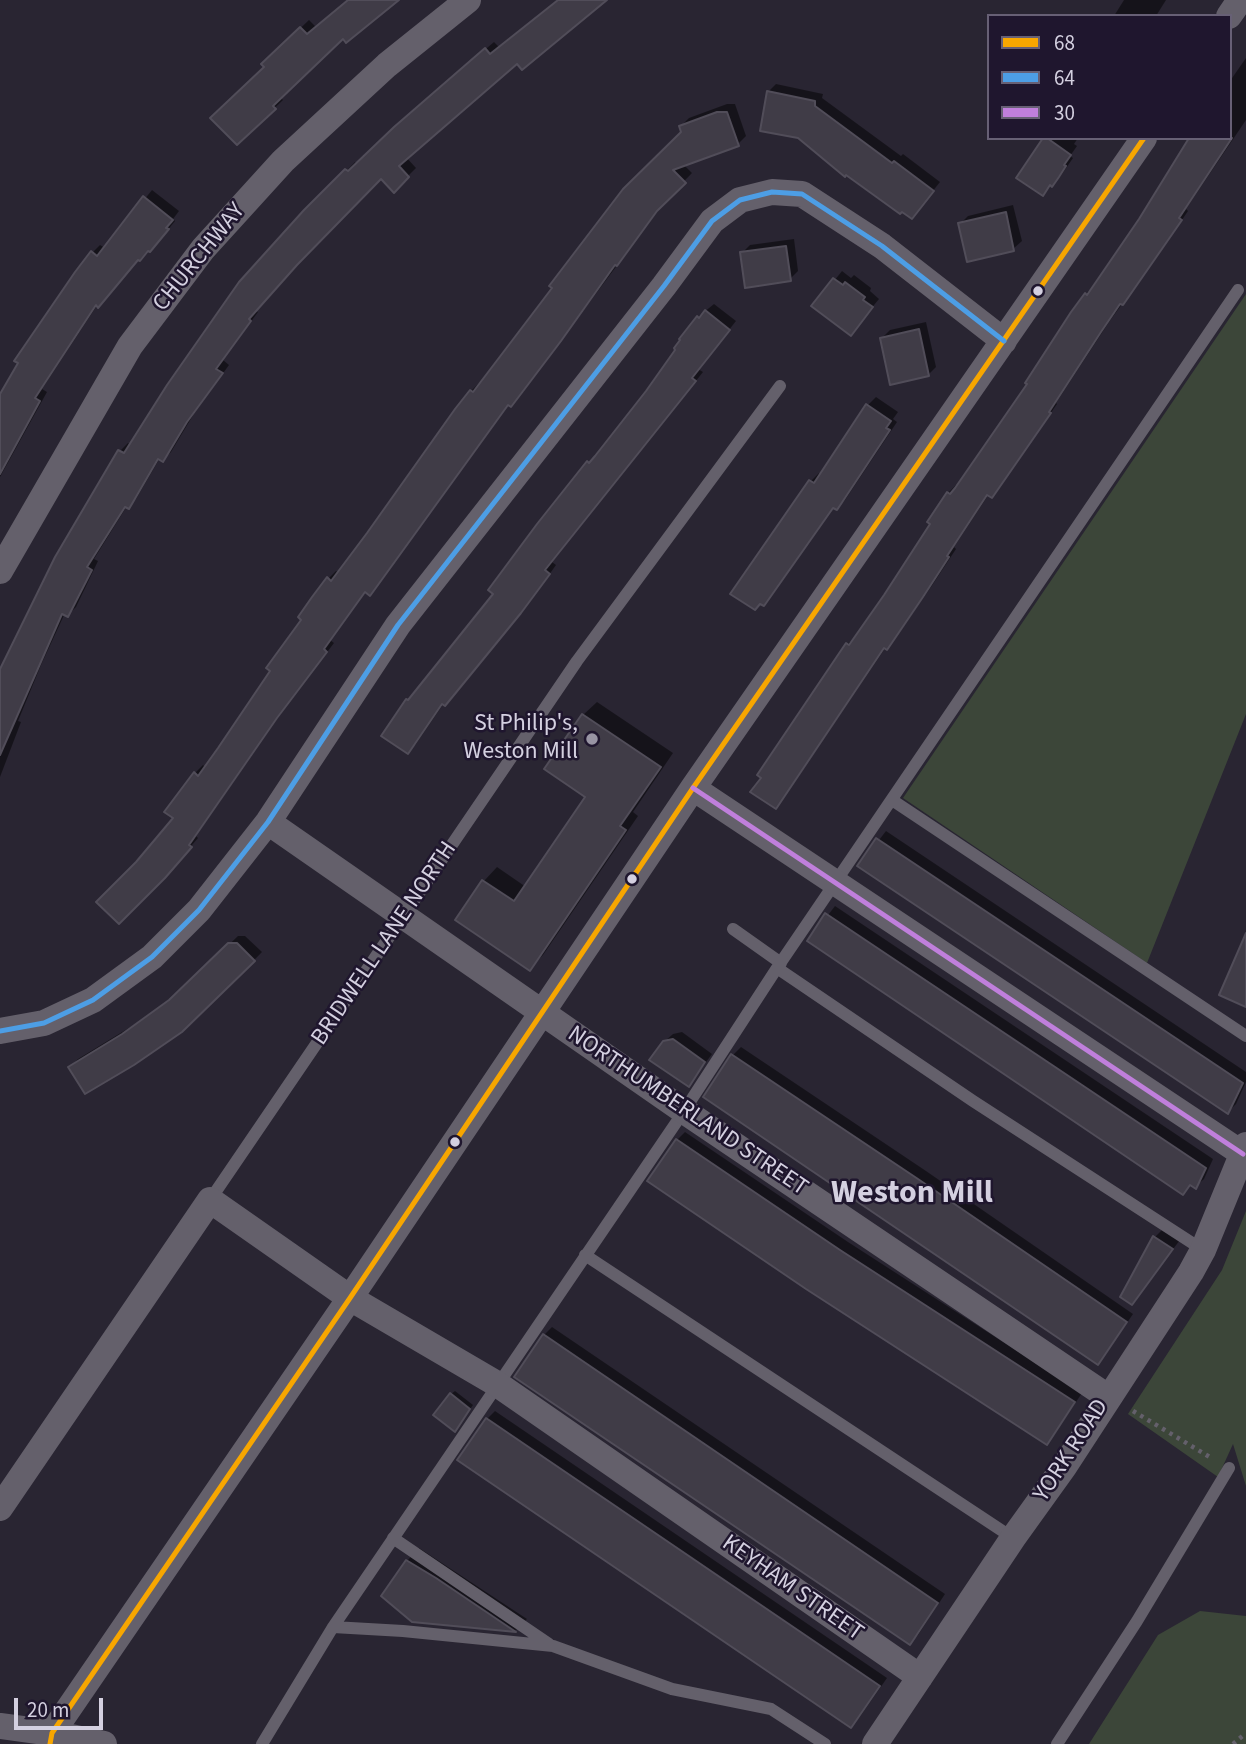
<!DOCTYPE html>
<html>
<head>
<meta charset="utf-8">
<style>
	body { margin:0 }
	#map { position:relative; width:1246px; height:1744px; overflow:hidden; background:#292532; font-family:"Source Sans 3",sans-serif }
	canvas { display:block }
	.legend { position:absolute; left:987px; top:14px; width:245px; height:126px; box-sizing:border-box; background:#1f162e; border:2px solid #676075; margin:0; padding:9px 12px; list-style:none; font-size:21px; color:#d4d0e0 }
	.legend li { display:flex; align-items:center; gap:14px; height:35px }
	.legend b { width:35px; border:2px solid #676075 }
	.scale { position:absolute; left:14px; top:1698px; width:89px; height:32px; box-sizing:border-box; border:4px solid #d4d0e0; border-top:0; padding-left:9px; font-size:21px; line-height:24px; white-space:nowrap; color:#d4d0e0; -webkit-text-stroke:5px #1f162e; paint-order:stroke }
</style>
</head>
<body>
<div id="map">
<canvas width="1246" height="1744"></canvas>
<ul class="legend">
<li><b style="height:9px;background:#f7a600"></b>68</li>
<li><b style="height:9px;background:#4d9ee5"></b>64</li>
<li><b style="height:9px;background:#c07fdc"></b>30</li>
</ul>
<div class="scale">20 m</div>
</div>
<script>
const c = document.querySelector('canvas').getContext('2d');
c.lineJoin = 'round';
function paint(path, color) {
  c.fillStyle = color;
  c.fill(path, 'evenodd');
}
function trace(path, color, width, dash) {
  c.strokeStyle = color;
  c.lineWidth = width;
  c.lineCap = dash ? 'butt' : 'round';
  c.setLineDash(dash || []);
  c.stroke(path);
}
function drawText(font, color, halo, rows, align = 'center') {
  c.font = font + ' "Source Sans 3",sans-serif';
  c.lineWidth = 5;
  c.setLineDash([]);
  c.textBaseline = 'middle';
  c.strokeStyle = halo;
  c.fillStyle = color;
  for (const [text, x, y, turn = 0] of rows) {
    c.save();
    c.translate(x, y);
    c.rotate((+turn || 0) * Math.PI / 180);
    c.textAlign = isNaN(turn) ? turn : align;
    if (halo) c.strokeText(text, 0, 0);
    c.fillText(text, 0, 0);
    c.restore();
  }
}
const green = new Path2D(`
	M 1246,294 L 1246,714 L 1147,963 L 903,798 Z
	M 1246,1211 L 1246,1486 L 1233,1444 L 1218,1477 L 1128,1414 L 1222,1270 Z
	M 1200,1611 L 1246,1616 L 1246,1744 L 1089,1744 L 1158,1635 Z`);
const shadow = new Path2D(`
	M 349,0 L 397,0 L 343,37 L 280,97 L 283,100 L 238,143 L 266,67 L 263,64 L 309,20 L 316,27 Z
	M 557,0 L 604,0 L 517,61 L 406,157 L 416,168 L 394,190 L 381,177 L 305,254 L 256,311 L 258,312 L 223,360 L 229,365 L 195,412 L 171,452 L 163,460 L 160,458 L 136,499 L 127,506 L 94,559 L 98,561 L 76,607 L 68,615 L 65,613 L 41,665 L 18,721 L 21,722 L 0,777 L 0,671 L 56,558 L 120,451 L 128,443 L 131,445 L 249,272 L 355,162 L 357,164 L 404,119 L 494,42 L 499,47 Z
	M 1124,0 L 1166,0 L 1156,16 L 1114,16 Z
	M 1246,58 L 1246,120 L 1186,209 L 1188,211 L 1163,248 L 1109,322 L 1056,403 L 1057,404 L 999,488 L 991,496 L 989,494 L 954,547 L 956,549 L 931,587 L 895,639 L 886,647 L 783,799 L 775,807 L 847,644 L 857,637 L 933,524 L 948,493 L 956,485 L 958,486 L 1029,384 L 1086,294 L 1230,138 L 1230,81 Z
	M 776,84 L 823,94 L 822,98 L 901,156 L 903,154 L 940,182 L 912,217 L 768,92 Z
	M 727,104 L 735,104 L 746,136 L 738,144 L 683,164 L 692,173 L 665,201 L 519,397 L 511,405 L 509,404 L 378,585 L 366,591 L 330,640 L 334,643 L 285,708 L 196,836 L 198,838 L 173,867 L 137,863 L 175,818 L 195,773 L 203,765 L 206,768 L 273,671 L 328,579 L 336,571 L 339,573 L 471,391 L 479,383 L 481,384 L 683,132 L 681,126 L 689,118 Z
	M 1045,138 L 1078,138 L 1074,144 L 1077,146 L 1070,156 L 1073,158 L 1060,177 L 1043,193 Z
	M 152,190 L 179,211 L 173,219 L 175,221 L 158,242 L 139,258 L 98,304 L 42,389 L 47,392 L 0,477 L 0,398 L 92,253 L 100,245 L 105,248 Z
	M 1013,205 L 1022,241 L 1013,249 L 960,224 L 968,216 Z
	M 794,239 L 798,271 L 790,279 L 742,253 L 750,245 Z
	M 842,271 L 851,278 L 854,275 L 871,288 L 870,291 L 879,299 L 851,333 L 814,306 Z
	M 714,304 L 736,321 L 698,369 L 703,372 L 552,562 L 556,565 L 529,603 L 453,696 L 444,703 L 416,744 L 408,752 L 407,700 L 496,593 L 588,463 L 596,455 L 598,456 L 678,349 L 681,339 L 698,317 Z
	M 926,322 L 936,367 L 928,375 L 882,338 L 890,330 Z
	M 876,397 L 898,412 L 893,419 L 897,422 L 845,500 L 837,508 L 835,506 L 763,604 L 733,593 L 811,481 L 819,473 L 821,475 L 868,405 Z
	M 597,702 L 673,753 L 633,812 L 638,816 L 543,955 L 530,968 L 458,920 L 484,881 L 497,867 L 526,887 L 588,796 L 583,715 Z
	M 886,831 L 1246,1072 L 1246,1082 L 1236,1104 L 1228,1112 L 859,866 Z
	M 835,906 L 1213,1159 L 1204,1179 L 1196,1186 L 1192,1184 L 1183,1193 L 809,940 Z
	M 238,936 L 245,936 L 262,952 L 216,999 L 70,1067 L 78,1059 L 132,1026 L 180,992 Z
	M 682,1032 L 712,1054 L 689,1085 L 664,1042 L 673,1034 Z
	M 741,1047 L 926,1171 L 1133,1314 L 1106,1354 L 1098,1362 L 733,1055 Z
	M 685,1132 L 848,1242 L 1082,1393 L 1054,1435 L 1046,1443 L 677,1140 Z
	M 1163,1229 L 1180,1240 L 1132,1303 L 1122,1297 L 1155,1237 Z
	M 552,1327 L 945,1594 L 918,1635 L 910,1643 L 544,1335 Z
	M 455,1391 L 473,1405 L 458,1426 L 451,1394 Z
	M 495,1411 L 887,1678 L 859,1718 L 851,1726 L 487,1419 Z
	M 419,1548 L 527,1619 L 516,1630 L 413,1620 L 407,1561 Z`);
const building = new Path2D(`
	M 348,0 L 399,0 L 346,43 L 343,39 L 273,106 L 276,109 L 237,145 L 210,118 L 264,67 L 261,64 L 300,27 L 307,34 Z
	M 558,0 L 607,0 L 522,70 L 517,64 L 399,166 L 409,177 L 394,193 L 381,179 L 297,265 L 249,319 L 251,321 L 216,369 L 223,373 L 187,422 L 163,462 L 158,459 L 129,509 L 125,507 L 87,567 L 92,570 L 68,617 L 62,614 L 0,755 L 0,669 L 55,557 L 118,450 L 124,453 L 167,385 L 239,282 L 304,210 L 345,169 L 348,171 L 394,127 L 485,48 L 490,54 Z
	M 767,91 L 815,101 L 815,106 L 892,163 L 894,161 L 934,191 L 912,219 L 902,212 L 900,214 L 846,175 L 845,177 L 798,138 L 760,131 Z
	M 717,112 L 727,112 L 739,146 L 673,170 L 686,183 L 657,211 L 617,266 L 615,265 L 561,341 L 511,407 L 508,405 L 370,596 L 365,592 L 324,649 L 327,652 L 277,718 L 189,845 L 192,847 L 165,878 L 119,924 L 96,902 L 136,862 L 173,818 L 164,812 L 194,772 L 198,776 L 218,748 L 270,671 L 266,668 L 301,620 L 298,617 L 312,597 L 327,577 L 331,581 L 367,533 L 455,409 L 470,390 L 473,392 L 530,317 L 552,288 L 549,286 L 623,189 L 681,132 L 679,126 Z
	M 1043,138 L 1047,138 L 1071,155 L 1064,165 L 1066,166 L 1059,177 L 1052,187 L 1050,185 L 1043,196 L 1016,178 Z
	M 1189,138 L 1232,138 L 1179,218 L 1182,220 L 1123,305 L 1120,304 L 1101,332 L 1049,412 L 1051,413 L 992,498 L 987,495 L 947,556 L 949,557 L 923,597 L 887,650 L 884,648 L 776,809 L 750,792 L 761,778 L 757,775 L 846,643 L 849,645 L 884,595 L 930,524 L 927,522 L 947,492 L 950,494 L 955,488 L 1027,384 L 1025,383 L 1071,312 L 1085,293 L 1087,295 L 1139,219 Z
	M 143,196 L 173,220 L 166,228 L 169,229 L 150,252 L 148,251 L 140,261 L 138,260 L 98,308 L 96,305 L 35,398 L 40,401 L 0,474 L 0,394 L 18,363 L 14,361 L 75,272 L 91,251 L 97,256 Z
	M 1006,212 L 1014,251 L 967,262 L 958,223 Z
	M 786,246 L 791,281 L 745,288 L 740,252 Z
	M 833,278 L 843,285 L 845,282 L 865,297 L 863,300 L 873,307 L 851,336 L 811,306 Z
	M 705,310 L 730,330 L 692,378 L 696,381 L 545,570 L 550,574 L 521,613 L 445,706 L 442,704 L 408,754 L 381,736 L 406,699 L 408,700 L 493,594 L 488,590 L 537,524 L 587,461 L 589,463 L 595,456 L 646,391 L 675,350 L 674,348 L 680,340 L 679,339 L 697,316 L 699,318 Z
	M 919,329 L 929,376 L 890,385 L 880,338 Z
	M 866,404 L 891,421 L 886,428 L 890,430 L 837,510 L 833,508 L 764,606 L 760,604 L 755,610 L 730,594 L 809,480 L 814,483 Z
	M 582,714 L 661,767 L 620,826 L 626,830 L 530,971 L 455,920 L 482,880 L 514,901 L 585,797 L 544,769 Z
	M 876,838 L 1243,1083 L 1228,1114 L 857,866 Z
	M 825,913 L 1206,1168 L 1196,1189 L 1190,1185 L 1183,1195 L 807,941 Z
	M 1246,933 L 1246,1007 L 1219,995 Z
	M 228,943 L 237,943 L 255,961 L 182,1032 L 134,1065 L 85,1094 L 68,1067 L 122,1034 L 169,1000 Z
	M 673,1039 L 705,1062 L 689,1087 L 649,1060 L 663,1041 Z
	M 731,1054 L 918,1179 L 1127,1322 L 1098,1365 L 703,1097 Z
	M 676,1139 L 840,1250 L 1075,1402 L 1047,1445 L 806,1289 L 647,1181 Z
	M 1153,1236 L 1173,1249 L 1132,1305 L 1120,1297 Z
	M 543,1334 L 938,1603 L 910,1645 L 514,1377 Z
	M 450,1393 L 470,1409 L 455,1432 L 433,1415 Z
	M 486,1418 L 880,1686 L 851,1728 L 457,1460 Z
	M 406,1560 L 436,1578 L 516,1632 L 412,1622 L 381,1596 Z`);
const path = new Path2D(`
	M 1133,1411 L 1213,1459
	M 1233,1744 L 1246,1733`);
const service = new Path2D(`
	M 892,800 L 1246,1036
	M 733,929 L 781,963
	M 777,968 L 973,1101 L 1203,1250
	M 210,1200 L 577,661 L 780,386
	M 585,1255 L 1013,1538
	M 393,1538 L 549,1644
	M 333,1627 L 403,1631 L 553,1646 L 672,1689 L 771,1709 L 825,1744
	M 262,1744 L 333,1627 L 684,1111 L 777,968 L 1238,290
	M 1057,1744 L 1137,1621 L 1229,1468`);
const minor = new Path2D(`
	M 1229,16 L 1240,0
	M 0,571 L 130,346 L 203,249 L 283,161 L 387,65 L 468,0
	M 693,788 L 1243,1154
	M 268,822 L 684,1111 L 1108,1397
	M 0,1031 L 44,1023 L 93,1000 L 152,957 L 199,910 L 268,822 L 398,625 L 664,286 L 712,221 L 740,200 L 772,192 L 802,194 L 882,246 L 1004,341
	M 0,1508 L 210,1200 L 350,1298 L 497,1384 L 920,1677
	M 0,1726 L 52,1733 L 104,1744
	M 50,1744 L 52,1733 L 350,1298 L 693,788 L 1144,138
	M 875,1744 L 1013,1538 L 1064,1467 L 1191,1272 L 1203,1250 L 1246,1145`);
const bus1 = new Path2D(`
	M 50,1744 L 52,1733 L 350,1298 L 693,788 L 1144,138`);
const bus2 = new Path2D(`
	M 0,1031 L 44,1023 L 93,1000 L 152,957 L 199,910 L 268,822 L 398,625 L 664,286 L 712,221 L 740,200 L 772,192 L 802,194 L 882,246 L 1004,341`);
const bus3 = new Path2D(`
	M 693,788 L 1243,1154`);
const markers = [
	[1038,291,6,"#d4d0e0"],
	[592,739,7,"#9894a3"],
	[632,879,6,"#d4d0e0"],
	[455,1142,6,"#d4d0e0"]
];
const streetNames = [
	["CHURCHWAY",200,258,-51],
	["BRIDWELL LANE NORTH",385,944,-56],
	["NORTHUMBERLAND STREET",687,1112,34],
	["YORK ROAD",1072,1451,-57],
	["KEYHAM STREET",792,1589,35]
];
const poiNames = [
	["St Philip's,",578,725],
	["Weston Mill",578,753]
];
const districtNames = [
	["Weston Mill",912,1195]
];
paint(green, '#3c4639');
paint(shadow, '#0007');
paint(building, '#403c47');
trace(building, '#514d59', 2);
trace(path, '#64606b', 4.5, [3.5, 5]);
trace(service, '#64606b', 12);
trace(minor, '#64606b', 26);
trace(bus1, '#f7a600', 5);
trace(bus2, '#4d9ee5', 5);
trace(bus3, '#c07fdc', 5);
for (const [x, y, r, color] of markers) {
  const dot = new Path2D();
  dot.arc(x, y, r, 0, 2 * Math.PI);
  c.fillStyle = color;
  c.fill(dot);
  trace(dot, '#1f162e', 2.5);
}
drawText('24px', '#d4d0e0', '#1f162e', streetNames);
drawText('24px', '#d4d0e0', '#1f162e', poiNames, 'right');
drawText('bold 32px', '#d4d0e0', '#1f162e', districtNames);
</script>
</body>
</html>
